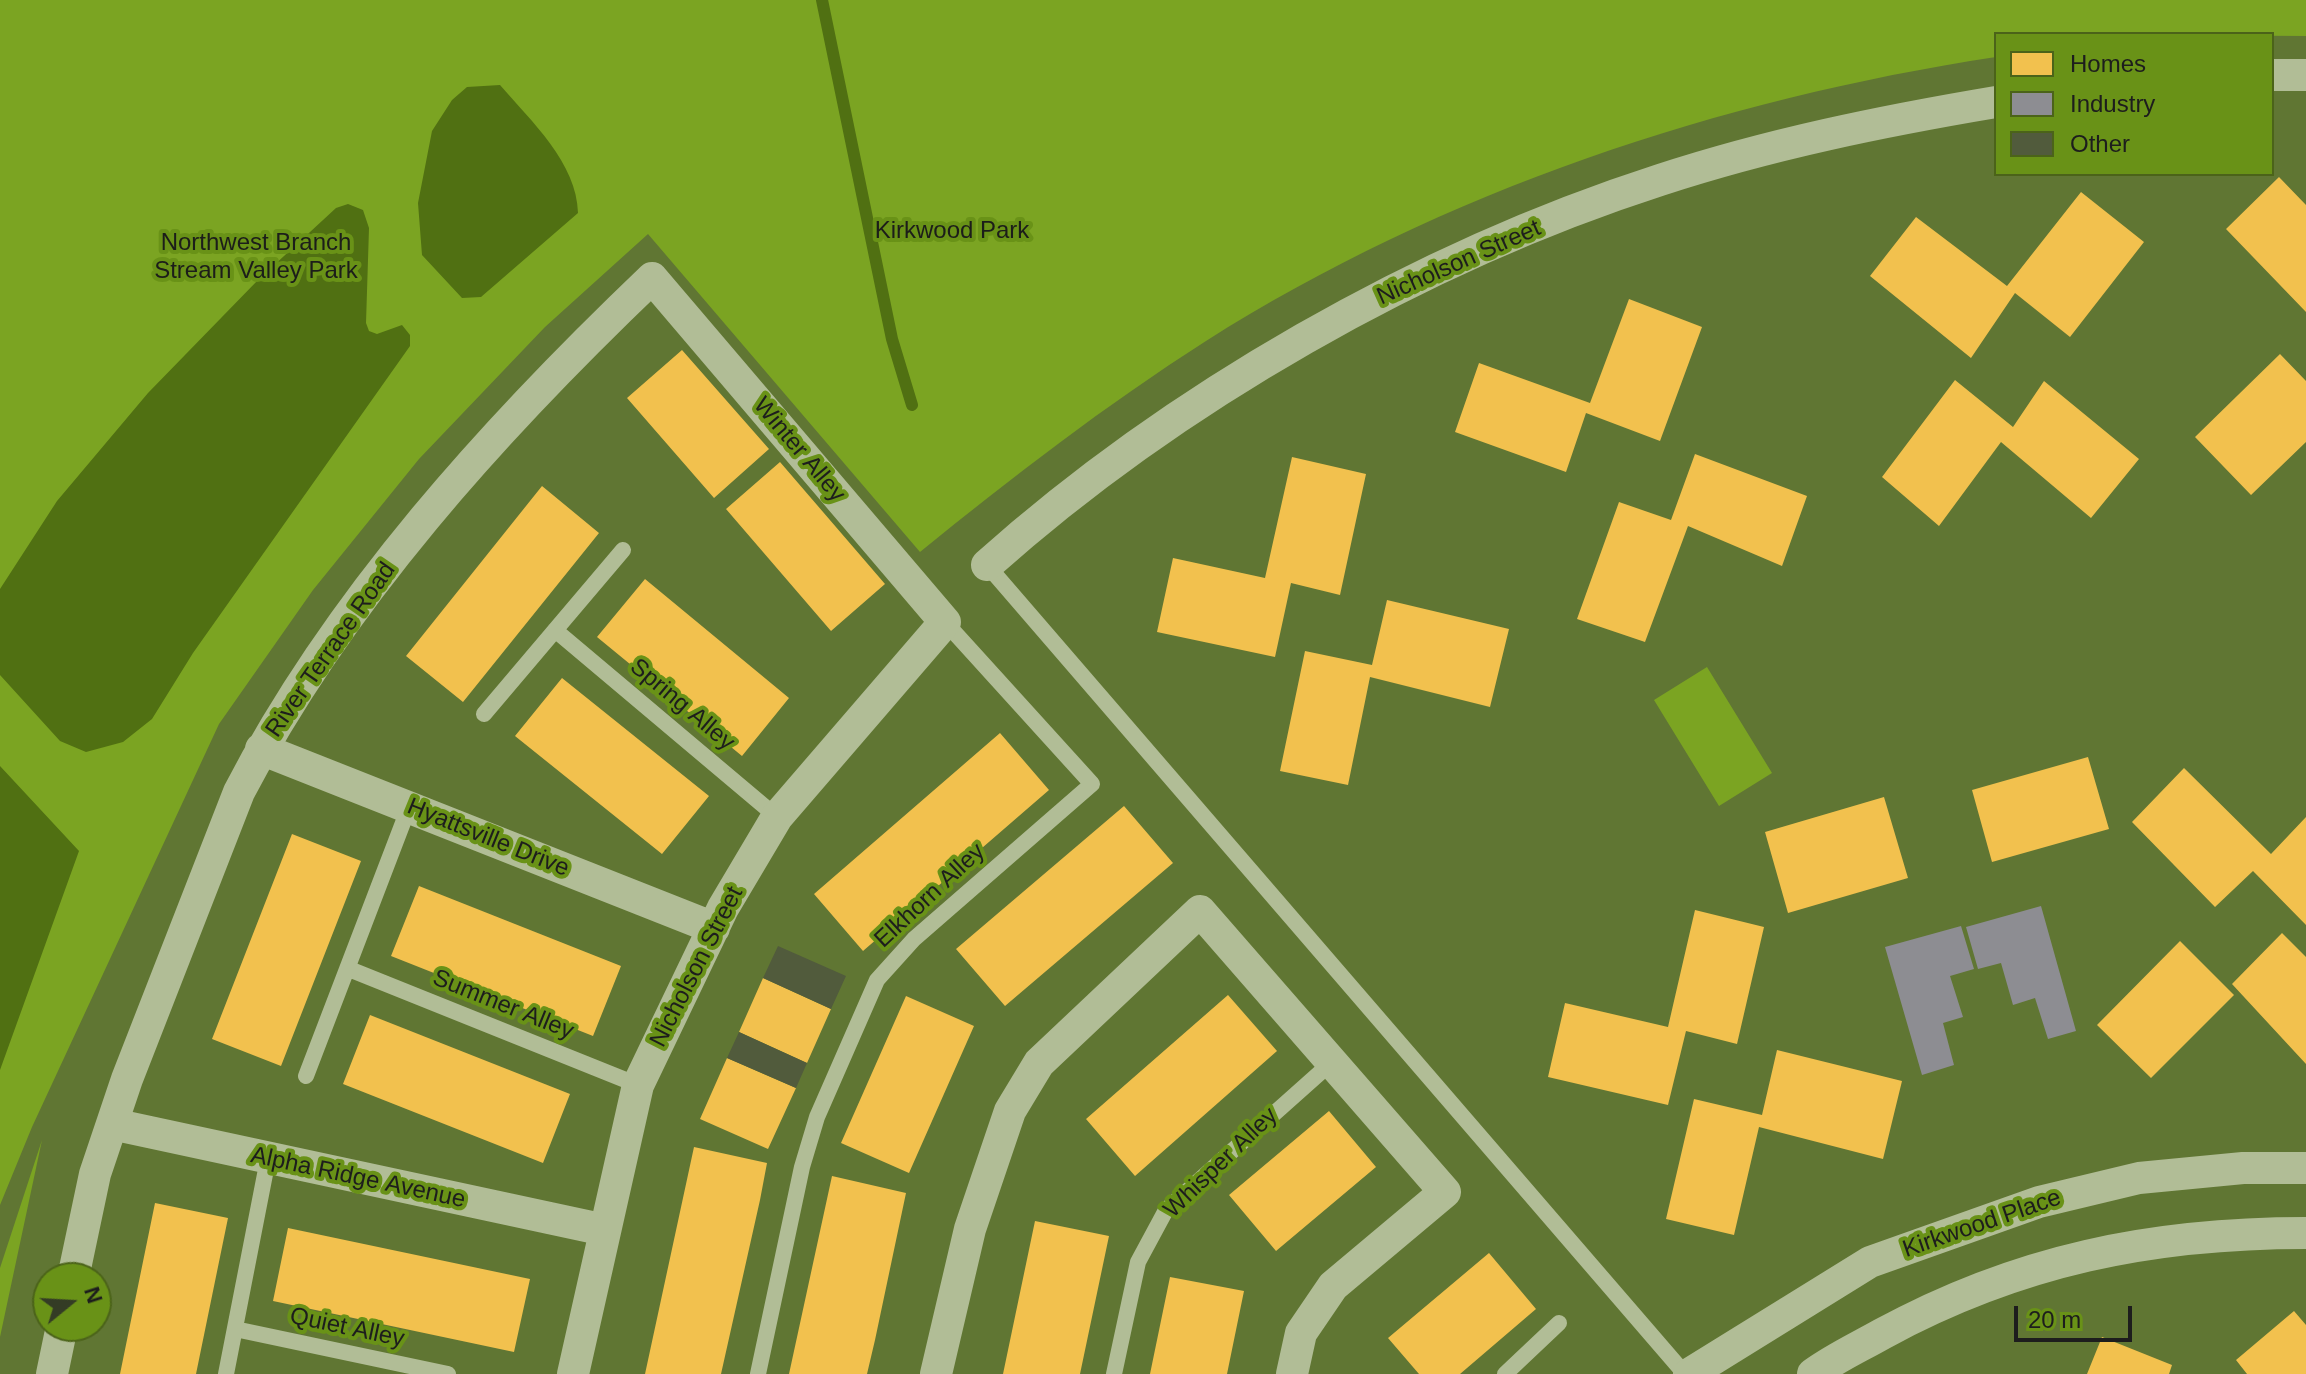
<!DOCTYPE html>
<html>
<head>
<meta charset="utf-8">
<style>
	body { margin:0 }
	#map { position:relative; width:2306px; height:1374px; overflow:hidden; background:#607633; font-family:Helvetica,sans-serif }
	canvas { display:block }
	.legend { position:absolute; left:1994px; top:32px; width:280px; height:144px; box-sizing:border-box; background:#699217; border:2px solid #4b6319; margin:0; padding:10px 14px; list-style:none; font-size:24px; color:#1d1d1d }
	.legend li { display:flex; align-items:center; gap:16px; height:40px }
	.legend b { width:40px; border:2px solid #4b6319 }
	.north { position:absolute; left:32px; top:1262px; width:80px; height:80px; box-sizing:border-box; background:#699217; border:2px solid #4b6319; border-radius:50%; rotate:72deg; font-size:22px; font-weight:700; line-height:32px; text-align:center; color:#1d1d1d }
	.north::after { content:''; display:block; margin:auto; width:28px; height:36px; background:#343c25; clip-path:polygon(50% 0,100% 100%,50% 72%,0 100%) }
	.scale { position:absolute; left:2014px; top:1306px; width:118px; height:36px; box-sizing:border-box; border:4px solid #1d1d1d; border-top:0; padding-left:10px; font-size:24px; line-height:28px; white-space:nowrap; color:#1d1d1d; -webkit-text-stroke:6px #699217; paint-order:stroke }
</style>
</head>
<body>
<div id="map">
<canvas width="2306" height="1374"></canvas>
<ul class="legend">
<li><b style="height:22px;background:#f2c14e"></b>Homes</li>
<li><b style="height:22px;background:#8d8d92"></b>Industry</li>
<li><b style="height:22px;background:#515b3c"></b>Other</li>
</ul>
<div class="north">N</div>
<div class="scale">20 m</div>
</div>
<script>
const c = document.querySelector('canvas').getContext('2d');
c.lineJoin = 'round';
function paint(path, color) {
  c.fillStyle = color;
  c.fill(path, 'evenodd');
}
function trace(path, color, width, dash) {
  c.strokeStyle = color;
  c.lineWidth = width;
  c.lineCap = dash ? 'butt' : 'round';
  c.setLineDash(dash || []);
  c.stroke(path);
}
function drawText(font, color, halo, rows, align = 'center') {
  c.font = font + ' Helvetica,sans-serif';
  c.lineWidth = 8;
  c.setLineDash([]);
  c.textBaseline = 'middle';
  c.strokeStyle = halo;
  c.fillStyle = color;
  for (const [text, x, y, turn = 0] of rows) {
    c.save();
    c.translate(x, y);
    c.rotate((+turn || 0) * Math.PI / 180);
    c.textAlign = isNaN(turn) ? turn : align;
    if (halo) c.strokeText(text, 0, 0);
    c.fillText(text, 0, 0);
    c.restore();
  }
}
const green = new Path2D(`
	M 0,0 L 2306,0 L 2306,36 L 1996,34 L 1996,57 C 1720,99 1443,191 1206,341 C 1106,405 1012,477 920,552 L 648,234 L 545,327 L 419,459 L 313,590 L 219,724 L 32,1127 L 0,1205 Z
	M 1707,667 L 1772,773 L 1719,806 L 1654,700 Z
	M 42,1140 L 0,1337 L 0,1268 Z`);
const water = new Path2D(`
	M 500,85 C 531,121 577,163 578,213 L 481,297 L 462,298 L 422,255 L 418,203 L 432,131 L 452,100 L 467,87 Z
	M 348,204 L 363,210 L 369,228 L 366,323 L 369,331 L 377,334 L 402,325 L 410,335 L 410,346 L 193,653 L 152,719 L 123,742 L 86,752 L 60,741 L 0,675 L 0,589 L 57,501 L 148,393 L 258,280 L 336,208 Z
	M 0,766 L 79,851 L 0,1070 Z`);
const homes = new Path2D(`
	M 2279,177 L 2306,205 L 2306,312 L 2226,229 Z
	M 2081,192 L 2144,242 L 2070,337 L 2015,293 L 1971,358 L 1870,276 L 1916,217 L 2007,286 Z
	M 1629,299 L 1702,327 L 1660,441 L 1586,413 L 1566,472 L 1455,432 L 1479,363 L 1590,403 Z
	M 682,350 L 769,449 L 714,498 L 627,398 Z
	M 2280,354 L 2306,381 L 2306,442 L 2251,495 L 2195,437 Z
	M 1955,380 L 2013,427 L 2044,381 L 2139,459 L 2091,518 L 2001,442 L 1939,526 L 1882,477 Z
	M 1695,454 L 1807,496 L 1782,566 L 1688,526 L 1645,642 L 1577,619 L 1619,502 L 1671,520 Z
	M 1292,457 L 1366,474 L 1340,595 L 1291,583 L 1275,657 L 1157,632 L 1173,558 L 1265,578 Z
	M 780,462 L 885,584 L 831,631 L 726,509 Z
	M 542,486 L 599,533 L 463,702 L 406,656 Z
	M 645,579 L 789,698 L 742,756 L 597,637 Z
	M 1387,600 L 1509,629 L 1490,707 L 1370,677 L 1348,785 L 1280,771 L 1305,651 L 1372,665 Z
	M 562,678 L 709,796 L 662,854 L 515,736 Z
	M 1000,733 L 1049,790 L 863,951 L 814,894 Z
	M 2088,757 L 2109,829 L 1992,862 L 1972,790 Z
	M 2184,768 L 2271,854 L 2306,817 L 2306,925 L 2253,871 L 2215,907 L 2132,822 Z
	M 1884,797 L 1908,878 L 1788,913 L 1765,832 Z
	M 1124,806 L 1173,863 L 1005,1006 L 956,949 Z
	M 292,834 L 361,861 L 281,1066 L 212,1039 Z
	M 419,886 L 621,966 L 593,1036 L 391,956 Z
	M 1695,910 L 1764,927 L 1737,1044 L 1686,1031 L 1668,1105 L 1548,1077 L 1565,1003 L 1668,1027 Z
	M 2282,933 L 2306,957 L 2306,1064 L 2232,984 Z
	M 2180,941 L 2234,995 L 2151,1078 L 2097,1025 Z
	M 763,978 L 831,1009 L 807,1063 L 739,1032 Z
	M 1228,995 L 1277,1051 L 1135,1176 L 1086,1119 Z
	M 906,996 L 974,1026 L 909,1173 L 841,1143 Z
	M 370,1015 L 570,1094 L 543,1163 L 343,1084 Z
	M 1777,1050 L 1902,1081 L 1883,1159 L 1759,1127 L 1734,1235 L 1666,1219 L 1694,1099 L 1762,1115 Z
	M 727,1058 L 796,1088 L 768,1149 L 700,1119 Z
	M 1329,1111 L 1376,1167 L 1276,1251 L 1229,1195 Z
	M 694,1147 L 767,1163 L 760,1200 L 721,1374 L 645,1374 Z
	M 832,1176 L 906,1193 L 875,1340 L 867,1374 L 789,1374 Z
	M 155,1203 L 228,1218 L 196,1374 L 120,1374 Z
	M 1035,1221 L 1109,1236 L 1080,1374 L 1003,1374 Z
	M 288,1228 L 530,1279 L 514,1352 L 273,1301 Z
	M 1489,1253 L 1536,1309 L 1460,1374 L 1419,1374 L 1388,1338 Z
	M 1170,1277 L 1244,1291 L 1227,1374 L 1150,1374 Z
	M 2294,1311 L 2306,1325 L 2306,1374 L 2247,1374 L 2236,1360 Z
	M 2102,1337 L 2172,1365 L 2169,1374 L 2087,1374 Z`);
const industry = new Path2D(`
	M 2041,906 L 2076,1031 L 2048,1039 L 2035,998 L 2013,1005 L 2001,963 L 1978,969 L 1966,927 Z
	M 1961,926 L 1974,969 L 1950,976 L 1963,1017 L 1943,1023 L 1954,1065 L 1922,1075 L 1885,947 Z`);
const stream = new Path2D(`
	M 822,0 L 892,339 L 912,405`);
const building = new Path2D(`
	M 778,946 L 846,976 L 831,1009 L 763,978 Z
	M 739,1032 L 807,1063 L 796,1088 L 727,1058 Z`);
const lane = new Path2D(`
	M 987,565 L 1685,1374
	M 555,630 L 777,817
	M 484,714 L 623,550
	M 349,969 L 638,1085
	M 306,1076 L 409,807
	M 235,1329 L 448,1374
	M 226,1374 L 268,1159
	M 758,1374 L 802,1167 L 817,1117 L 877,980 L 914,939 L 1092,784 L 945,622
	M 1114,1374 L 1138,1262 L 1166,1210 L 1332,1062
	M 1505,1374 L 1559,1323`);
const street = new Path2D(`
	M 2272,75 L 2306,75
	M 987,565 C 1174,398 1421,257 1660,180 C 1770,144 1883,121 1996,102
	M 261,749 L 714,928
	M 112,1124 L 605,1230
	M 73,1278 L 95,1174 L 127,1079 L 239,792 C 339,599 496,427 652,278 L 945,622 L 777,817 L 723,908 L 638,1085 L 573,1374
	M 52,1374 L 62,1326
	M 936,1374 L 970,1229 L 1010,1111 L 1039,1063 L 1200,911 L 1445,1192 L 1333,1286 L 1301,1333 L 1292,1374
	M 1689,1374 L 1870,1262 L 2039,1202 L 2139,1178 L 2243,1168 L 2306,1168
	M 1813,1374 C 1835,1358 1859,1347 1882,1334 C 2018,1260 2152,1233 2306,1233`);
const parkNames = [
	["Kirkwood Park",952,231],
	["Northwest Branch",256,243],
	["Stream Valley Park",256,271]
];
const streetNames = [
	["Nicholson Street",1459,263,-24],
	["Winter Alley",799,450,50],
	["River Terrace Road",331,650,-55],
	["Spring Alley",682,705,40],
	["Hyattsville Drive",488,838,22],
	["Elkhorn Alley",930,896,-43],
	["Nicholson Street",697,967,-63],
	["Summer Alley",503,1005,22],
	["Whisper Alley",1221,1163,-44],
	["Alpha Ridge Avenue",358,1178,12],
	["Kirkwood Place",1982,1224,-19],
	["Quiet Alley",347,1328,12]
];
paint(green, '#7ba422');
paint(water, '#507012');
paint(homes, '#f2c14e');
paint(industry, '#8d8d92');
trace(stream, '#507012', 12);
paint(building, '#515b3c');
trace(lane, '#b1bd96', 16);
trace(street, '#b1bd96', 32);
drawText('24px', '#1c1d1a', '#699217', parkNames);
drawText('24px', '#1d1d1d', '#699217', streetNames);
</script>
</body>
</html>
